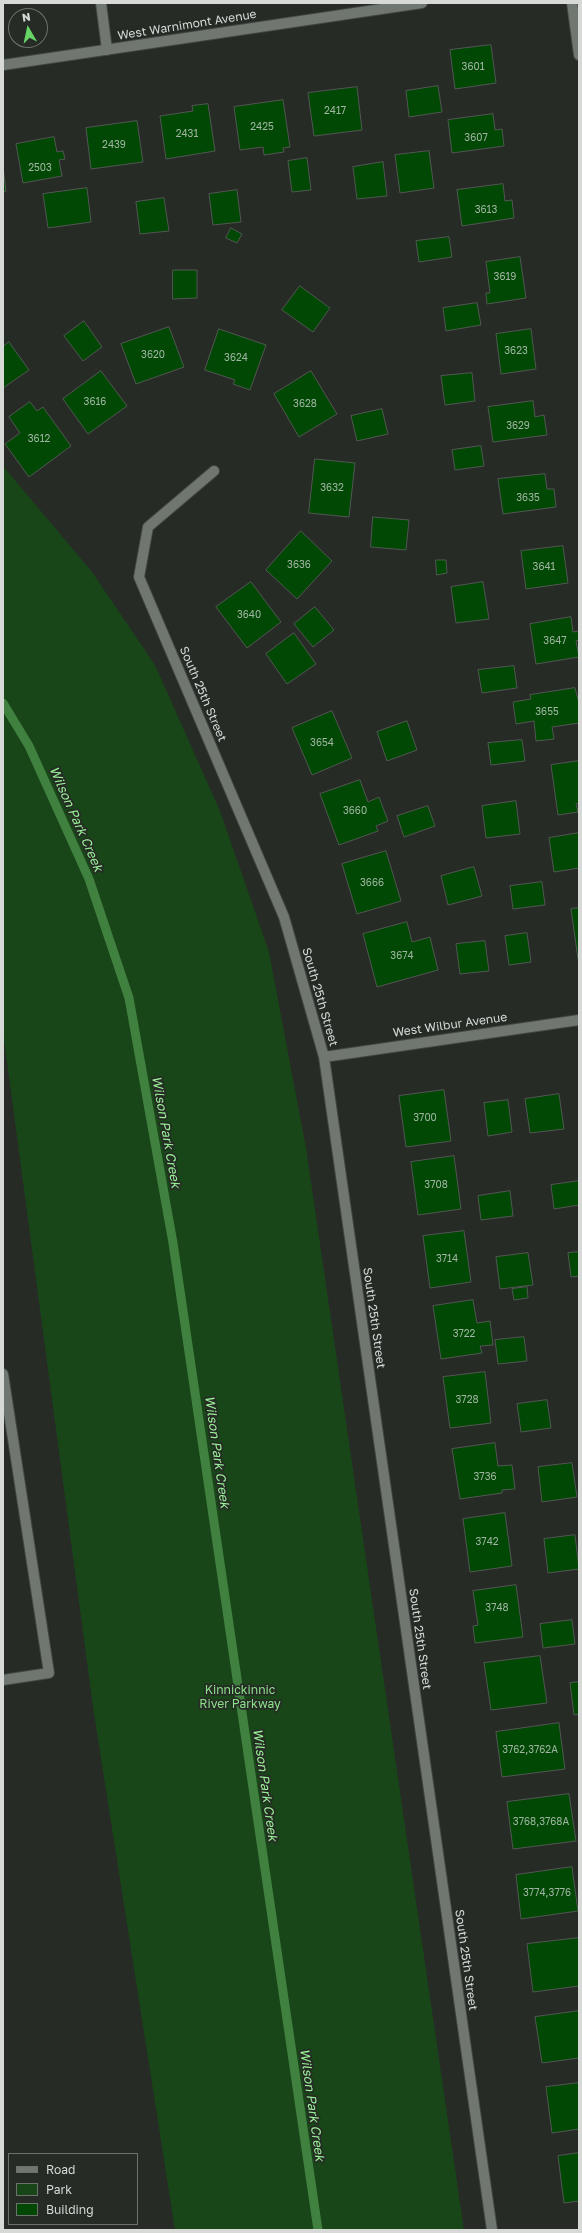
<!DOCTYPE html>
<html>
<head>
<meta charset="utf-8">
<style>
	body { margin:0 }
	#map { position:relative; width:582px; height:2233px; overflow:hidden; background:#262b26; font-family:"Golos Text",sans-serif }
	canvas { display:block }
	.frame { position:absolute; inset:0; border:4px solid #d6d9d6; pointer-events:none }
	.legend { position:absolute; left:8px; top:2153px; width:130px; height:72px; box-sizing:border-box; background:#262b26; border:1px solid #6c716c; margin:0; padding:5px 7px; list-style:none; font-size:12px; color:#d6d9d6 }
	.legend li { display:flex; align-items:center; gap:8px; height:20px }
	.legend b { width:20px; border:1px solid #6c716c }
	.north { position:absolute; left:8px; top:8px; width:40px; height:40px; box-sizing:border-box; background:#262b26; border:1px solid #6c716c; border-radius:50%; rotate:351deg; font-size:11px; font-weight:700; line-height:16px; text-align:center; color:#d6d9d6 }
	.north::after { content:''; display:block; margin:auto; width:14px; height:18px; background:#67d466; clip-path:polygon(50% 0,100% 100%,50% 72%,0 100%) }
</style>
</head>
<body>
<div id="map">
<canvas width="582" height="2233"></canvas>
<div class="frame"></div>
<ul class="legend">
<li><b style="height:5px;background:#707670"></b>Road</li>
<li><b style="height:11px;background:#184618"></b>Park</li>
<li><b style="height:11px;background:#004804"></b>Building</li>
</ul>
<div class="north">N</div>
</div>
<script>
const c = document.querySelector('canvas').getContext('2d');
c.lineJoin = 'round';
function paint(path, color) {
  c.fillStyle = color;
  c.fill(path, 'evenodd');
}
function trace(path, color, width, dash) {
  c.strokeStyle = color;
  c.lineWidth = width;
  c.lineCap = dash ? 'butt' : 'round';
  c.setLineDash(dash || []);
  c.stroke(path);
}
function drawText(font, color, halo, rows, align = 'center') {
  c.font = font + ' "Golos Text",sans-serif';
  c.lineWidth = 3.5;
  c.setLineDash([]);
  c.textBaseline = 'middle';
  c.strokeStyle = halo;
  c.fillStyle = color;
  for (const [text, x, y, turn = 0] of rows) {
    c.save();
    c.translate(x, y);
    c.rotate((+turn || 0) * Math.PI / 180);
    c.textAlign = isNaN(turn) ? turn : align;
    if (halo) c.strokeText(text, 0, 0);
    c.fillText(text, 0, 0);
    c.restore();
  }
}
const green = new Path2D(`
	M 3,466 L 92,572 L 155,665 L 220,811 L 269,952 L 306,1148 L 464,2230 L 175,2230 L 93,1707 L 3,1032 Z`);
const stream = new Path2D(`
	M 3,703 L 29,746 L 89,879 L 129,998 L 173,1243 L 318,2230`);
const building = new Path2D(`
	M 491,45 L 496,83 L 455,89 L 450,50 Z
	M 438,86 L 442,112 L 409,117 L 406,91 Z
	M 357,87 L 362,130 L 314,136 L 308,93 Z
	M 283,100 L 290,147 L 283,148 L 284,152 L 264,155 L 263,147 L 240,150 L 234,107 Z
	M 208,104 L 215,151 L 166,159 L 160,116 L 193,111 L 192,106 Z
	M 493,114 L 495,130 L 502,129 L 504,146 L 452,153 L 448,120 Z
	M 137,121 L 143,162 L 91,169 L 86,128 Z
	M 54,137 L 57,152 L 63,151 L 65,159 L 59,160 L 62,176 L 23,183 L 16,144 Z
	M 429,151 L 434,188 L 400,193 L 395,155 Z
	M 307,158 L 311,190 L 292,192 L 288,161 Z
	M 383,162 L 387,196 L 357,199 L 353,167 Z
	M 3,167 L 6,191 L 3,192 Z
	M 503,184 L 505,201 L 512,200 L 514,218 L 462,226 L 457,190 Z
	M 87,188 L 91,222 L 48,228 L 43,194 Z
	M 237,190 L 241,222 L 213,225 L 209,194 Z
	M 164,198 L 169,231 L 140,234 L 136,202 Z
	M 231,228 L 242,234 L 237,243 L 226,238 Z
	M 449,237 L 452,257 L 419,262 L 416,241 Z
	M 520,257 L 526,298 L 487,304 L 486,293 L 490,293 L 486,262 Z
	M 173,270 L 197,270 L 197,298 L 173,299 Z
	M 300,286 L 330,308 L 313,332 L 282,310 Z
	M 477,303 L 481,325 L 446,331 L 443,308 Z
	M 84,321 L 102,347 L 83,361 L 64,336 Z
	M 169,327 L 184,367 L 136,384 L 121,344 Z
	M 219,329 L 266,345 L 250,390 L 233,384 L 235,380 L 205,370 Z
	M 531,329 L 536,369 L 501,374 L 496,334 Z
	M 9,342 L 29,370 L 3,388 L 3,347 Z
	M 101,371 L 127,406 L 88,434 L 63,399 Z
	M 311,371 L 337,414 L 299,437 L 274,394 Z
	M 472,373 L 475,401 L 445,405 L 441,376 Z
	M 533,401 L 535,417 L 544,415 L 547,435 L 493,442 L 488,407 Z
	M 30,402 L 37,411 L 43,407 L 71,446 L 29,477 L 5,444 L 20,433 L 9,417 Z
	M 382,409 L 388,434 L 357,441 L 351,416 Z
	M 481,446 L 484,466 L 455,470 L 452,450 Z
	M 315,459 L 355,463 L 349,517 L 309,513 Z
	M 545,474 L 547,489 L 554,489 L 556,507 L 503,514 L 498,479 Z
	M 373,517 L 409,520 L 406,550 L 371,547 Z
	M 301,531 L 332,561 L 297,599 L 266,570 Z
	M 563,546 L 568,583 L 526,589 L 521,551 Z
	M 436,560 L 446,560 L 447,573 L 437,575 Z
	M 251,582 L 281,622 L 247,648 L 216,607 Z
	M 483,582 L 489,619 L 456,623 L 451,587 Z
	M 315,607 L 334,630 L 313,647 L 294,624 Z
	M 571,617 L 573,632 L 579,631 L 579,640 L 576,641 L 579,657 L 536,664 L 530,624 Z
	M 294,633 L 316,664 L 287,684 L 266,654 Z
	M 514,666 L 517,688 L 482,693 L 478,670 Z
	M 575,688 L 579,703 L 579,723 L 552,727 L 554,739 L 536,741 L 534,721 L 516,724 L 513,702 L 531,699 L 530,695 Z
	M 332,711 L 352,758 L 312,775 L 292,728 Z
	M 407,721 L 417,750 L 387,761 L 377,732 Z
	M 522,740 L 525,761 L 491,765 L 488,743 Z
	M 579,761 L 579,803 L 576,804 L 578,812 L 558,815 L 551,765 Z
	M 360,780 L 368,802 L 379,797 L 388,821 L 376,826 L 378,831 L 339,845 L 320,794 Z
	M 516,801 L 520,834 L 486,838 L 482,806 Z
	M 428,806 L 435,826 L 404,837 L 397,816 Z
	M 579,833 L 579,868 L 554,872 L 549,838 Z
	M 386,851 L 401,901 L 357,914 L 342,864 Z
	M 474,867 L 482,896 L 448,905 L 441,876 Z
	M 542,882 L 545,905 L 513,909 L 510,886 Z
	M 579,908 L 579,959 L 578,959 L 571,909 Z
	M 407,922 L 412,942 L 430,937 L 438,970 L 377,987 L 363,934 Z
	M 527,933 L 531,962 L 509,965 L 505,936 Z
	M 485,941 L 489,971 L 460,974 L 456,944 Z
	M 444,1090 L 451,1141 L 406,1147 L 399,1096 Z
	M 559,1094 L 564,1129 L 530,1133 L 525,1099 Z
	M 508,1100 L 512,1132 L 488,1136 L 484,1103 Z
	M 454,1156 L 461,1209 L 418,1215 L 411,1162 Z
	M 579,1181 L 579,1205 L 554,1209 L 551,1185 Z
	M 510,1191 L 513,1216 L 481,1220 L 478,1196 Z
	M 464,1231 L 471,1282 L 430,1288 L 423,1236 Z
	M 579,1252 L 579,1276 L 571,1277 L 568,1253 Z
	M 528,1253 L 533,1285 L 500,1289 L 496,1257 Z
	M 527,1287 L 528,1298 L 514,1300 L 512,1289 Z
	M 473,1300 L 477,1323 L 490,1321 L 493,1345 L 480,1346 L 482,1353 L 441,1359 L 433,1306 Z
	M 524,1337 L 527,1361 L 498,1364 L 495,1340 Z
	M 485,1372 L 491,1423 L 450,1428 L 443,1377 Z
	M 547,1400 L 551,1428 L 521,1432 L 517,1404 Z
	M 495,1443 L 498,1466 L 512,1465 L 515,1489 L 502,1490 L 502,1493 L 460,1499 L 452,1449 Z
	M 572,1463 L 577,1497 L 542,1502 L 538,1467 Z
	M 505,1513 L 512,1566 L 470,1572 L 463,1519 Z
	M 575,1535 L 579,1569 L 548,1573 L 544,1539 Z
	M 516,1585 L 523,1637 L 475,1643 L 473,1626 L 478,1625 L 473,1591 Z
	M 572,1620 L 575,1644 L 543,1648 L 540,1624 Z
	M 540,1656 L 547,1703 L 491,1710 L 484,1663 Z
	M 579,1682 L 579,1714 L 574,1715 L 570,1683 Z
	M 559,1723 L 565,1769 L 502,1777 L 496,1732 Z
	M 569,1794 L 576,1841 L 513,1849 L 507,1802 Z
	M 572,1867 L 578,1911 L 521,1919 L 516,1875 Z
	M 579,1938 L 579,1986 L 533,1992 L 527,1944 Z
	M 579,2011 L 579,2058 L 542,2063 L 535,2017 Z
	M 579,2083 L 579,2129 L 552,2133 L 546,2087 Z
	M 579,2153 L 579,2201 L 564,2203 L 558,2156 Z`);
const minor = new Path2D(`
	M 101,3 L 107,50
	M 572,3 L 579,55
	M 3,65 L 422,3
	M 214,471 L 148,527 L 139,577 L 284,917 L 324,1057 L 492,2230
	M 324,1057 L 579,1020
	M 3,1374 L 49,1673 L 3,1680`);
const numberNames = [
	["3601",473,67],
	["2417",335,111],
	["2425",262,127],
	["2431",187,134],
	["3607",476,138],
	["2439",114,145],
	["2503",40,168],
	["3613",486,210],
	["3619",505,277],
	["3623",516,351],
	["3620",153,355],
	["3624",236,358],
	["3616",95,402],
	["3628",305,404],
	["3629",518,426],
	["3612",39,439],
	["3632",332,488],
	["3635",528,498],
	["3636",299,565],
	["3641",544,567],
	["3640",249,615],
	["3647",555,641],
	["3655",547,712],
	["3654",322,743],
	["3660",355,811],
	["3666",372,883],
	["3674",402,956],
	["3700",425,1118],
	["3708",436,1185],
	["3714",447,1259],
	["3722",464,1334],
	["3728",467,1400],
	["3736",485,1477],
	["3742",487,1542],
	["3748",497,1608],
	["3762,3762A",530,1750],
	["3768,3768A",541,1822],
	["3774,3776",547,1893]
];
const streetNames = [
	["West Warnimont Avenue",187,25,-9],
	["South 25th Street",203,694,67],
	["South 25th Street",320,997,74],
	["West Wilbur Avenue",450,1025,-8],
	["South 25th Street",374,1318,82],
	["South 25th Street",420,1639,82],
	["South 25th Street",466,1960,82]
];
const parkNames = [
	["Kinnickinnic",240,1690],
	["River Parkway",240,1704]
];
const waterNames = [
	["Wilson Park Creek",76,819,66],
	["Wilson Park Creek",166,1132,80],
	["Wilson Park Creek",217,1452,82],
	["Wilson Park Creek",265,1785,82],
	["Wilson Park Creek",312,2105,82]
];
paint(green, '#184618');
trace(stream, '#418140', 9);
paint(building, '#004804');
trace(building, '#515751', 1);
trace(minor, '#434643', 12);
trace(minor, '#707670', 10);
drawText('10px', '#a0b5a2', null, numberNames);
drawText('12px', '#d6d9d6', '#262b26', streetNames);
drawText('12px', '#8be188', '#262b26', parkNames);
drawText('italic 13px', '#9af197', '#262b26', waterNames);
</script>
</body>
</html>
